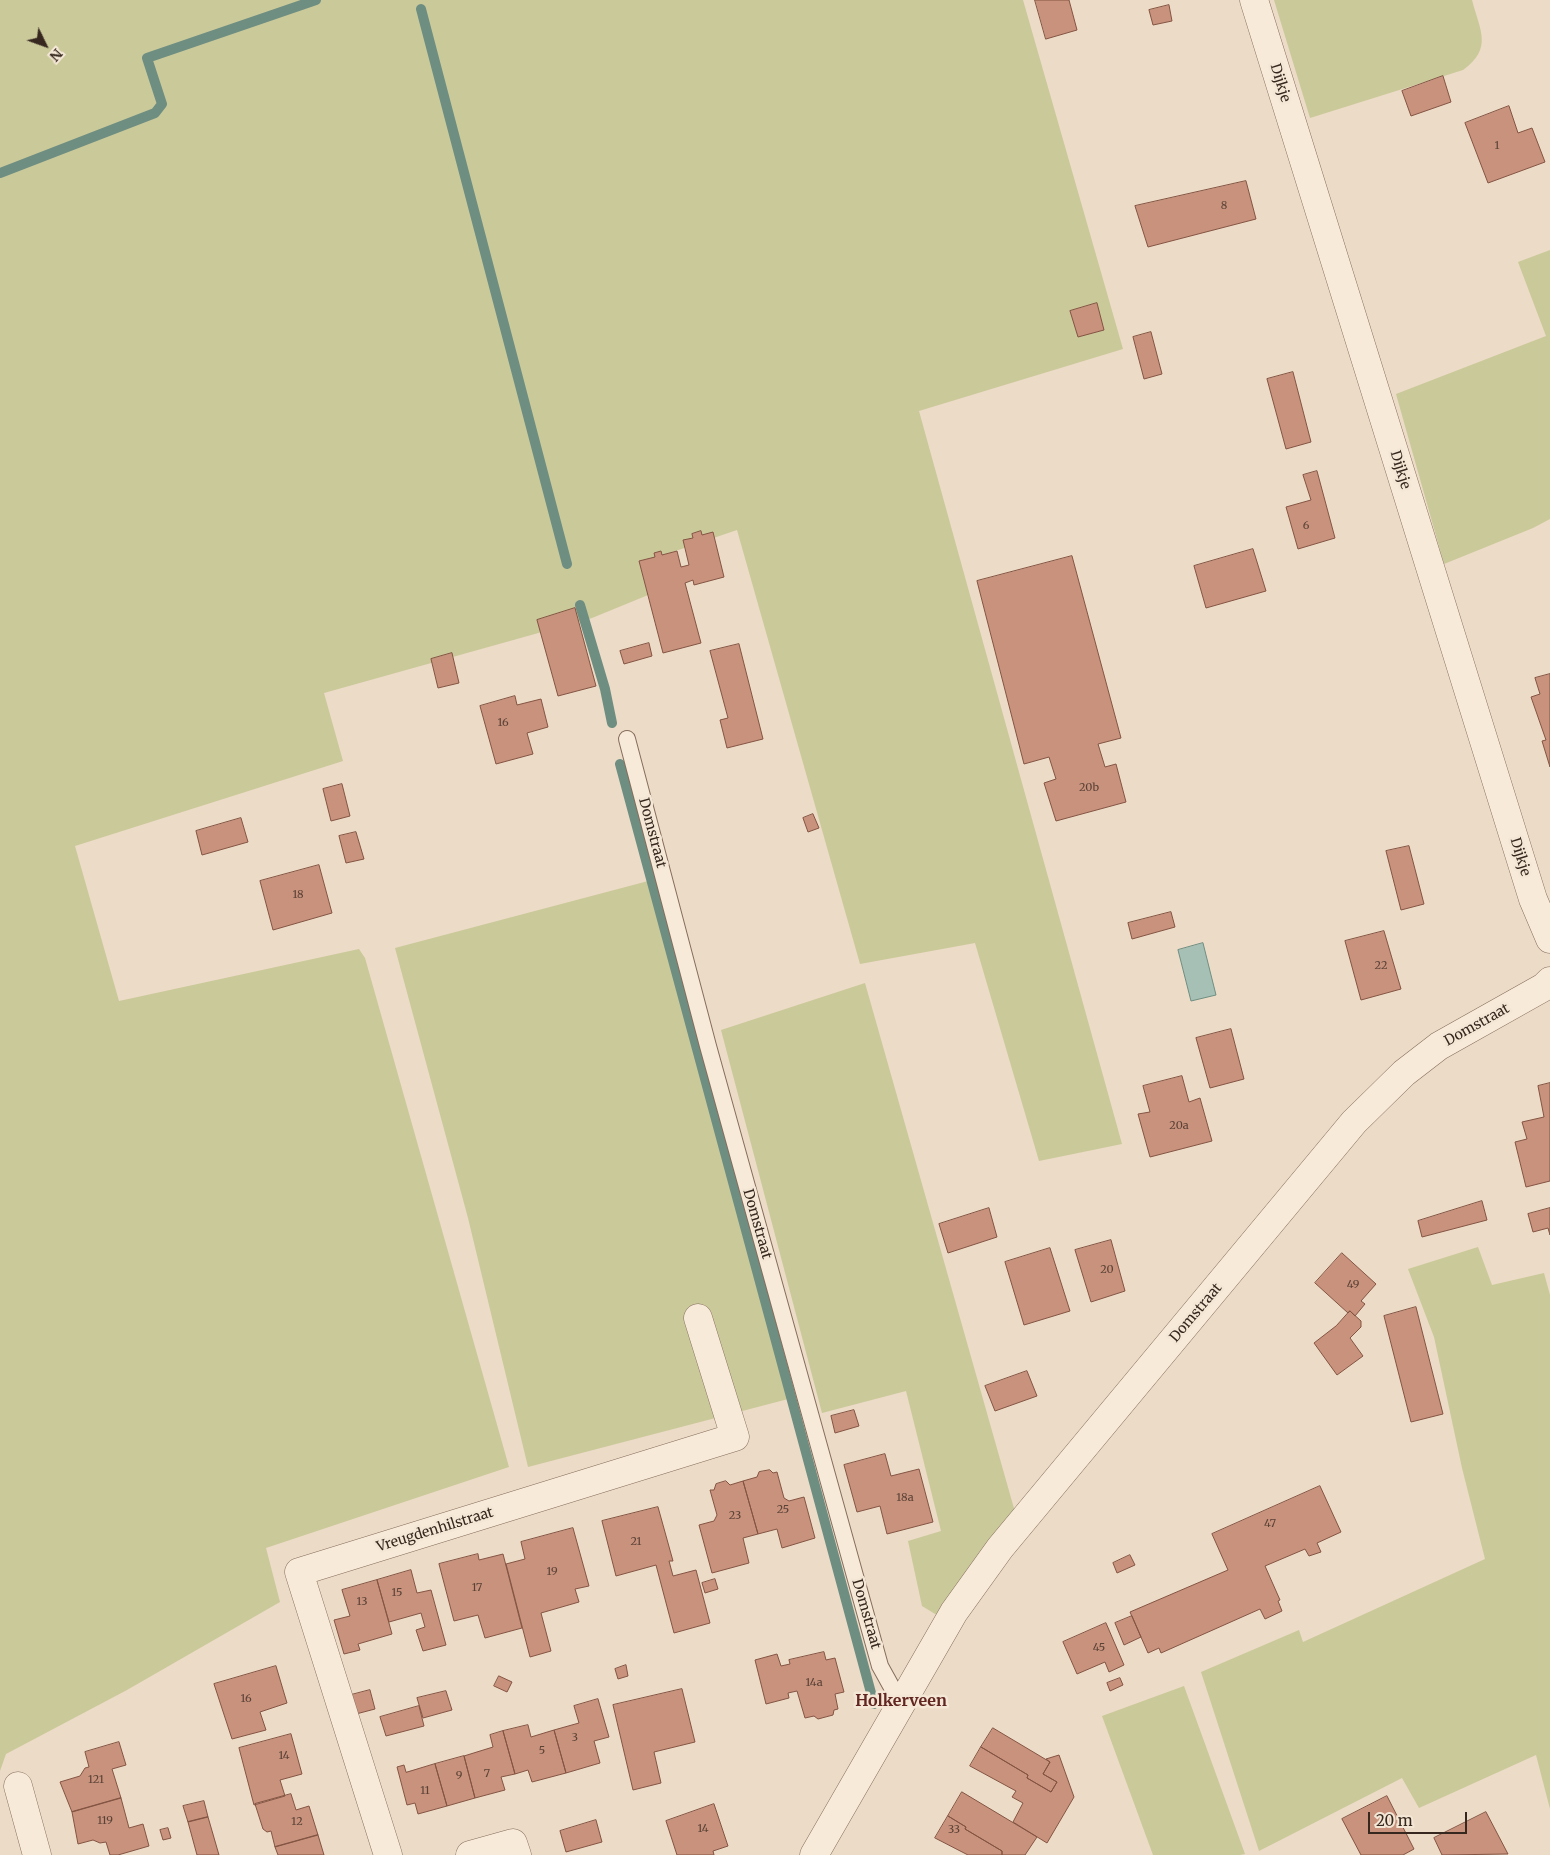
<!DOCTYPE html>
<html>
<head>
<meta charset="utf-8">
<style>
	body { margin:0 }
	#map { position:relative; width:1550px; height:1855px; overflow:hidden; background:#ecdbc6; font-family:Merriweather,serif }
	canvas { display:block }
	.north { position:absolute; left:20px; top:20px; width:50px; height:50px; -webkit-text-stroke:4px #f4e7d5; paint-order:stroke; rotate:132deg; font-size:14px; font-weight:700; line-height:20px; text-align:center; color:#37281f }
	.north::after { content:''; display:block; margin:auto; width:18px; height:22px; background:#37281f; clip-path:polygon(50% 0,100% 100%,50% 72%,0 100%) }
	.scale { position:absolute; left:1368px; top:1812px; width:99px; height:22px; box-sizing:border-box; border:2px solid #37281f; border-top:0; padding-left:6px; font-size:15px; line-height:18px; white-space:nowrap; color:#37281f; -webkit-text-stroke:4px #f4e7d5; paint-order:stroke }
</style>
</head>
<body>
<div id="map">
<canvas width="1550" height="1855"></canvas>
<div class="north">N</div>
<div class="scale">20 m</div>
</div>
<script>
const c = document.querySelector('canvas').getContext('2d');
c.lineJoin = 'round';
function paint(path, color) {
  c.fillStyle = color;
  c.fill(path, 'evenodd');
}
function trace(path, color, width, dash) {
  c.strokeStyle = color;
  c.lineWidth = width;
  c.lineCap = dash ? 'butt' : 'round';
  c.setLineDash(dash || []);
  c.stroke(path);
}
function drawText(font, color, halo, rows, align = 'center') {
  c.font = font + ' Merriweather,serif';
  c.lineWidth = 5;
  c.setLineDash([]);
  c.textBaseline = 'middle';
  c.strokeStyle = halo;
  c.fillStyle = color;
  for (const [text, x, y, turn = 0] of rows) {
    c.save();
    c.translate(x, y);
    c.rotate((+turn || 0) * Math.PI / 180);
    c.textAlign = isNaN(turn) ? turn : align;
    if (halo) c.strokeText(text, 0, 0);
    c.fillText(text, 0, 0);
    c.restore();
  }
}
const green = new Path2D(`
	M 0,0 L 1023,0 L 1123,349 L 919,411 L 1122,1144 L 1039,1161 L 975,943 L 860,964 L 737,530 L 646,561 L 653,593 L 592,618 L 324,693 L 343,761 L 75,846 L 119,1001 L 359,949 L 365,958 L 509,1467 L 266,1548 L 280,1602 L 127,1690 L 6,1754 L 0,1771 Z
	M 1274,0 L 1472,0 C 1480,31 1493,48 1463,70 L 1310,118 Z
	M 1550,250 L 1550,519 L 1533,528 L 1444,564 L 1396,394 L 1546,336 L 1518,262 Z
	M 652,880 L 792,1398 L 528,1467 L 468,1218 L 395,948 Z
	M 865,983 L 1017,1519 L 940,1617 L 922,1606 L 908,1541 L 941,1531 L 906,1391 L 822,1413 L 721,1030 Z
	M 1478,1247 L 1492,1285 L 1544,1273 L 1550,1295 L 1550,1809 L 1536,1755 L 1419,1808 L 1402,1778 L 1259,1851 L 1201,1672 L 1299,1630 L 1303,1642 L 1485,1559 L 1462,1468 L 1434,1337 L 1408,1269 Z
	M 1184,1686 L 1245,1854 L 1240,1855 L 1153,1855 L 1102,1716 Z`);
const water = new Path2D(`
	M 1203,943 L 1216,995 L 1191,1001 L 1178,950 Z`);
const stream = new Path2D(`
	M 421,9 L 567,564
	M 0,173 L 155,113 L 162,104 L 147,58 L 316,0
	M 580,605 L 605,689 L 612,723
	M 620,764 L 874,1704`);
const building = new Path2D(`
	M 1035,0 L 1069,0 L 1077,30 L 1046,39 Z
	M 1169,5 L 1172,21 L 1153,25 L 1149,10 Z
	M 1443,76 L 1451,102 L 1411,116 L 1402,91 Z
	M 1509,106 L 1518,133 L 1532,128 L 1545,162 L 1488,183 L 1465,123 Z
	M 1246,181 L 1256,219 L 1148,247 L 1135,206 Z
	M 1097,303 L 1104,330 L 1078,337 L 1070,311 Z
	M 1151,332 L 1162,374 L 1144,379 L 1133,337 Z
	M 1293,372 L 1311,442 L 1286,449 L 1267,379 Z
	M 1317,471 L 1335,538 L 1298,549 L 1286,507 L 1311,500 L 1303,475 Z
	M 701,531 L 702,535 L 713,532 L 724,577 L 694,585 L 693,580 L 685,583 L 701,643 L 663,653 L 639,561 L 655,557 L 654,553 L 661,551 L 662,555 L 677,551 L 681,567 L 689,565 L 683,540 L 693,538 L 692,534 Z
	M 1253,549 L 1266,591 L 1206,608 L 1194,566 Z
	M 1072,556 L 1121,738 L 1098,744 L 1105,767 L 1116,764 L 1126,802 L 1056,821 L 1044,783 L 1056,779 L 1049,757 L 1024,764 L 977,581 Z
	M 575,608 L 596,686 L 558,696 L 537,620 Z
	M 649,643 L 652,656 L 624,664 L 620,651 Z
	M 739,644 L 763,739 L 727,748 L 720,720 L 728,718 L 710,651 Z
	M 452,653 L 459,683 L 438,688 L 431,659 Z
	M 1550,674 L 1550,767 L 1542,741 L 1546,740 L 1531,697 L 1540,694 L 1535,678 Z
	M 515,696 L 517,705 L 541,699 L 548,727 L 527,733 L 533,754 L 496,764 L 480,706 Z
	M 342,784 L 350,816 L 331,821 L 323,789 Z
	M 813,814 L 819,828 L 808,832 L 803,818 Z
	M 241,818 L 248,842 L 202,855 L 196,831 Z
	M 356,832 L 364,859 L 346,863 L 339,836 Z
	M 1409,846 L 1424,904 L 1401,910 L 1386,851 Z
	M 319,865 L 332,913 L 273,930 L 260,881 Z
	M 1171,912 L 1175,927 L 1132,939 L 1128,923 Z
	M 1384,931 L 1401,989 L 1361,1000 L 1345,941 Z
	M 1231,1029 L 1244,1079 L 1210,1088 L 1196,1038 Z
	M 1182,1076 L 1189,1102 L 1200,1098 L 1212,1141 L 1150,1157 L 1138,1114 L 1150,1112 L 1143,1086 Z
	M 1550,1083 L 1550,1181 L 1526,1187 L 1515,1142 L 1527,1139 L 1522,1122 L 1544,1117 L 1538,1086 Z
	M 1482,1201 L 1487,1220 L 1422,1237 L 1418,1221 Z
	M 989,1208 L 997,1237 L 948,1253 L 939,1224 Z
	M 1550,1208 L 1550,1235 L 1548,1228 L 1533,1232 L 1528,1214 Z
	M 1111,1240 L 1125,1291 L 1091,1302 L 1075,1250 Z
	M 1050,1248 L 1070,1311 L 1024,1325 L 1005,1262 Z
	M 1342,1253 L 1376,1284 L 1361,1301 L 1365,1304 L 1355,1316 L 1350,1311 L 1348,1313 L 1315,1283 Z
	M 1416,1307 L 1443,1414 L 1411,1422 L 1384,1316 Z
	M 1350,1311 L 1361,1321 L 1361,1327 L 1350,1338 L 1363,1356 L 1337,1375 L 1314,1343 L 1336,1326 Z
	M 1027,1371 L 1037,1396 L 995,1411 L 985,1386 Z
	M 854,1410 L 859,1426 L 835,1433 L 831,1416 Z
	M 885,1454 L 891,1476 L 919,1469 L 933,1522 L 887,1534 L 880,1506 L 857,1512 L 844,1465 Z
	M 770,1470 L 773,1473 L 777,1472 L 784,1498 L 789,1501 L 804,1497 L 815,1538 L 782,1548 L 777,1529 L 758,1534 L 743,1481 L 757,1477 L 759,1472 Z
	M 726,1481 L 730,1485 L 743,1481 L 758,1534 L 743,1538 L 749,1563 L 712,1573 L 699,1525 L 714,1521 L 717,1515 L 710,1490 L 714,1490 L 716,1484 Z
	M 1320,1486 L 1341,1532 L 1317,1543 L 1321,1552 L 1309,1556 L 1305,1549 L 1265,1566 L 1280,1600 L 1278,1601 L 1282,1611 L 1265,1619 L 1260,1609 L 1161,1653 L 1159,1648 L 1148,1653 L 1130,1612 L 1228,1570 L 1212,1534 Z
	M 658,1507 L 673,1561 L 669,1561 L 673,1576 L 696,1570 L 710,1623 L 674,1633 L 656,1565 L 616,1576 L 602,1521 Z
	M 573,1528 L 589,1586 L 575,1589 L 579,1602 L 541,1613 L 551,1651 L 530,1657 L 506,1564 L 525,1559 L 521,1542 Z
	M 478,1554 L 479,1560 L 503,1554 L 522,1628 L 485,1638 L 478,1615 L 454,1621 L 439,1564 Z
	M 1130,1555 L 1135,1565 L 1117,1573 L 1113,1563 Z
	M 411,1570 L 417,1593 L 431,1590 L 446,1645 L 423,1651 L 416,1630 L 425,1627 L 421,1613 L 389,1622 L 377,1580 Z
	M 715,1579 L 718,1589 L 705,1593 L 702,1583 Z
	M 377,1580 L 392,1634 L 358,1644 L 360,1650 L 344,1654 L 334,1620 L 350,1616 L 342,1590 Z
	M 1132,1616 L 1141,1637 L 1124,1645 L 1115,1623 Z
	M 1106,1623 L 1124,1665 L 1109,1672 L 1105,1662 L 1077,1674 L 1063,1642 Z
	M 824,1652 L 826,1660 L 835,1658 L 844,1692 L 835,1694 L 838,1709 L 834,1710 L 833,1715 L 818,1719 L 814,1716 L 805,1718 L 797,1691 L 788,1693 L 789,1698 L 766,1704 L 755,1660 L 777,1654 L 781,1666 L 790,1664 L 789,1660 Z
	M 626,1665 L 628,1676 L 618,1679 L 615,1669 Z
	M 276,1666 L 287,1703 L 260,1712 L 266,1730 L 232,1739 L 214,1684 Z
	M 499,1676 L 512,1682 L 507,1692 L 494,1686 Z
	M 1120,1678 L 1123,1685 L 1110,1691 L 1107,1683 Z
	M 682,1689 L 695,1742 L 654,1752 L 661,1783 L 633,1790 L 613,1705 Z
	M 370,1690 L 375,1709 L 356,1714 L 351,1695 Z
	M 446,1691 L 452,1710 L 423,1718 L 417,1698 Z
	M 598,1699 L 609,1737 L 594,1741 L 600,1763 L 566,1773 L 554,1730 L 579,1723 L 574,1706 Z
	M 419,1706 L 424,1726 L 386,1736 L 380,1717 Z
	M 528,1725 L 531,1737 L 554,1730 L 566,1773 L 532,1782 L 528,1770 L 515,1774 L 503,1731 Z
	M 993,1728 L 1050,1762 L 1043,1774 L 1057,1782 L 1051,1792 L 1027,1778 L 1028,1775 L 981,1747 Z
	M 503,1731 L 515,1774 L 501,1777 L 505,1790 L 475,1798 L 464,1756 L 493,1747 L 490,1735 Z
	M 291,1734 L 302,1774 L 280,1780 L 285,1796 L 254,1805 L 239,1748 Z
	M 119,1742 L 126,1765 L 112,1769 L 121,1798 L 72,1812 L 60,1782 L 80,1776 L 85,1768 L 89,1767 L 85,1752 Z
	M 981,1747 L 1028,1775 L 1027,1778 L 1051,1792 L 1057,1782 L 1043,1774 L 1050,1762 L 1046,1759 L 1059,1755 L 1074,1797 L 1047,1843 L 1013,1822 L 1023,1803 L 1012,1797 L 1016,1791 L 970,1766 Z
	M 464,1756 L 475,1798 L 447,1806 L 435,1764 Z
	M 435,1764 L 447,1806 L 418,1814 L 415,1803 L 407,1805 L 397,1767 L 404,1765 L 406,1772 Z
	M 962,1792 L 1037,1837 L 1025,1855 L 1002,1855 L 1002,1851 L 965,1829 L 966,1827 L 948,1816 Z
	M 291,1794 L 296,1810 L 309,1806 L 318,1835 L 275,1847 L 271,1831 L 267,1832 L 263,1829 L 255,1804 Z
	M 1387,1796 L 1414,1849 L 1403,1855 L 1361,1855 L 1342,1819 Z
	M 121,1798 L 129,1828 L 143,1824 L 149,1846 L 118,1855 L 110,1855 L 106,1842 L 100,1843 L 93,1840 L 78,1844 L 72,1812 Z
	M 204,1801 L 208,1817 L 188,1822 L 183,1806 Z
	M 714,1804 L 728,1846 L 713,1851 L 714,1855 L 677,1855 L 666,1821 Z
	M 1486,1812 L 1508,1854 L 1442,1855 L 1434,1838 Z
	M 948,1816 L 966,1827 L 965,1829 L 1002,1851 L 1002,1855 L 968,1855 L 935,1838 Z
	M 208,1817 L 219,1855 L 197,1855 L 188,1822 Z
	M 596,1820 L 602,1842 L 566,1852 L 560,1831 Z
	M 168,1828 L 171,1838 L 163,1840 L 160,1830 Z
	M 318,1835 L 324,1855 L 278,1855 L 275,1847 Z`);
const service = new Path2D(`
	M 627,739 L 708,1046 L 880,1666 L 901,1704`);
const minor = new Path2D(`
	M 1254,0 L 1533,899 L 1550,939
	M 18,1786 L 37,1855
	M 388,1855 L 299,1572 L 735,1437 L 698,1318
	M 470,1855 L 513,1843 L 517,1855
	M 814,1855 L 954,1612 L 1000,1548 L 1354,1122 L 1404,1073 L 1439,1046 L 1544,987 L 1550,981`);
const numberNames = [
	["1",1497,146],
	["8",1224,206],
	["6",1306,526],
	["16",503,723],
	["20b",1089,788],
	["18",298,895],
	["22",1381,966],
	["20a",1179,1126],
	["20",1107,1270],
	["49",1353,1285],
	["18a",905,1498],
	["25",783,1510],
	["23",735,1516],
	["47",1270,1524],
	["21",636,1542],
	["19",552,1572],
	["17",477,1588],
	["15",397,1593],
	["13",362,1602],
	["45",1099,1648],
	["14a",814,1683],
	["16",246,1699],
	["3",575,1738],
	["5",542,1751],
	["14",284,1756],
	["7",487,1774],
	["9",459,1776],
	["121",96,1780],
	["11",425,1791],
	["119",105,1821],
	["12",297,1822],
	["14",703,1829],
	["33",954,1830]
];
const streetNames = [
	["Dijkje",1280,83,73],
	["Dijkje",1400,470,73],
	["Domstraat",652,833,75],
	["Dijkje",1520,857,73],
	["Domstraat",1477,1025,-29],
	["Domstraat",757,1224,74],
	["Domstraat",1196,1313,-50],
	["Vreugdenhilstraat",435,1530,-17],
	["Domstraat",866,1614,74]
];
const quarterNames = [
	["Holkerveen",901,1701]
];
paint(green, '#cac99a');
paint(water, '#a7c0b5');
trace(water, '#6e8e82', 1);
trace(stream, '#6e8e82', 10);
paint(building, '#c8927d');
trace(building, '#845443', 1);
trace(service, '#866d5c', 18);
trace(minor, '#866d5c', 29);
trace(service, '#f7ead9', 16);
trace(minor, '#f7ead9', 28);
drawText('11px', '#5b4236', null, numberNames);
drawText('14px', '#37281f', '#f4e7d5', streetNames);
drawText('bold 16px', '#622621', '#f4e7d5', quarterNames);
</script>
</body>
</html>
